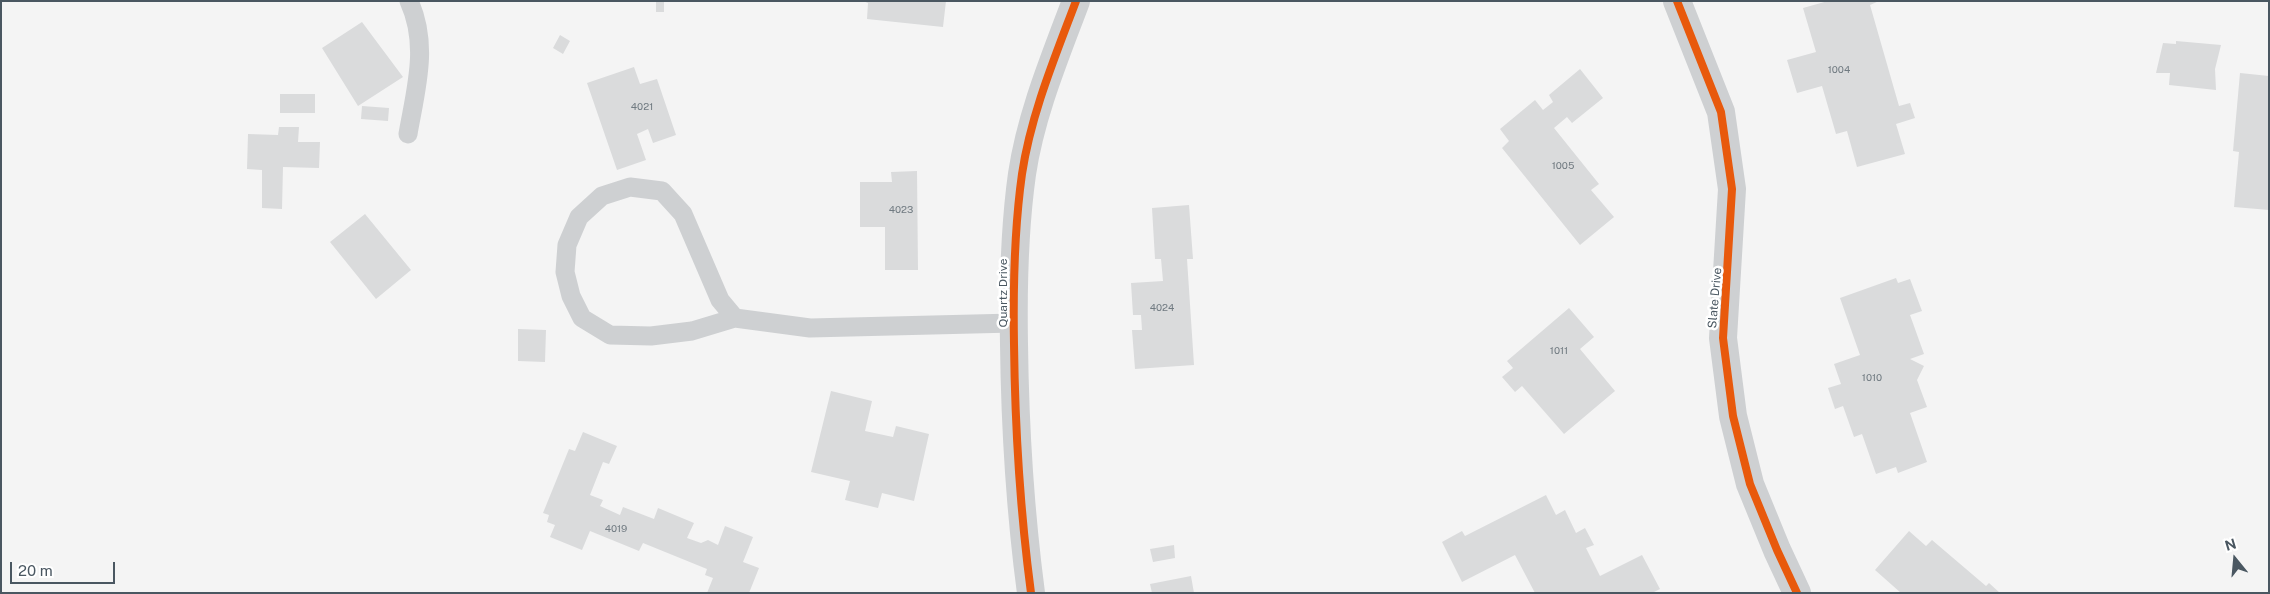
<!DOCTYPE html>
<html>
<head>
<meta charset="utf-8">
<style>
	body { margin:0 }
	#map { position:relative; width:2270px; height:594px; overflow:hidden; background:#f4f4f4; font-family:"Public Sans",sans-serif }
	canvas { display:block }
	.frame { position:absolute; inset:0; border:2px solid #4a5761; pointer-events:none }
	.north { position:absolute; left:2210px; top:534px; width:50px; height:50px; -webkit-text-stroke:4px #fff; paint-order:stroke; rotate:343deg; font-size:14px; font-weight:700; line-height:20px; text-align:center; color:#4a5761 }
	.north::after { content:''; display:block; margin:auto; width:18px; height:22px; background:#4a5761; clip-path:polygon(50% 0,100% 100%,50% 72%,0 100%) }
	.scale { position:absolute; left:10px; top:562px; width:105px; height:22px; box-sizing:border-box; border:2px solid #4a5761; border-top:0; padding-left:6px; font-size:15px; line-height:18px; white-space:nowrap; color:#4a5761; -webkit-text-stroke:4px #fff; paint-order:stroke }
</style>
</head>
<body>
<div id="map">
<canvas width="2270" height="594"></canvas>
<div class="frame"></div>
<div class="north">N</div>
<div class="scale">20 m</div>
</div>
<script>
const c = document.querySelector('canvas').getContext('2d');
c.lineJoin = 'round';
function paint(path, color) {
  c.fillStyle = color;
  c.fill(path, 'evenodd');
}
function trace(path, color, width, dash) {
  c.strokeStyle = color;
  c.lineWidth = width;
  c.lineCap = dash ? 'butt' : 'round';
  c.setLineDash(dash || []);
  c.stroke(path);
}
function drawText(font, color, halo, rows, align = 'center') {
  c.font = font + ' "Public Sans",sans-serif';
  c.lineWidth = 5;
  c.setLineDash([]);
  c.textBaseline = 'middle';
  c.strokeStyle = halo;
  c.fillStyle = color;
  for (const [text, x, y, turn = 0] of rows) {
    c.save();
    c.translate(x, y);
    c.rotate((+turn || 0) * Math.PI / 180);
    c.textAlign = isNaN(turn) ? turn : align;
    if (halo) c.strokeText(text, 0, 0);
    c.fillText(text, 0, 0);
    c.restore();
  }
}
const building = new Path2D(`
	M 656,1 L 664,1 L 664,12 L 656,12 Z
	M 863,1 L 946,1 L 943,27 L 867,19 L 868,3 Z
	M 1828,1 L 1879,1 L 1870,5 L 1899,106 L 1910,103 L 1915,118 L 1896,124 L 1905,154 L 1857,167 L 1847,131 L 1836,134 L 1822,86 L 1797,93 L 1787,60 L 1816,52 L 1803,8 Z
	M 362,22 L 403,77 L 358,106 L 322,48 Z
	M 560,35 L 570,41 L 563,54 L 553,48 Z
	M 2176,41 L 2221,45 L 2215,69 L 2216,90 L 2169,85 L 2170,73 L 2156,73 L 2163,43 L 2176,44 Z
	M 634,67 L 640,84 L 657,79 L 676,135 L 653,143 L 648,129 L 637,134 L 646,160 L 617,170 L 587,83 Z
	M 1580,69 L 1603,98 L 1572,123 L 1567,117 L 1554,128 L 1599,184 L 1591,190 L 1614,217 L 1580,245 L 1502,148 L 1509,141 L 1500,129 L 1535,100 L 1543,110 L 1553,102 L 1549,95 Z
	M 2240,73 L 2269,76 L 2269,210 L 2234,207 L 2239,152 L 2233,151 Z
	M 280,94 L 315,94 L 315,113 L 280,113 Z
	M 362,106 L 389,108 L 388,121 L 361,119 Z
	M 279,127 L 299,127 L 298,142 L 320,142 L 319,168 L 283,167 L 282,209 L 262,208 L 262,170 L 247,169 L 248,134 L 278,135 Z
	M 917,171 L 918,270 L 885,270 L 885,227 L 860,227 L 860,182 L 892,182 L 891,172 Z
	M 1189,205 L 1193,259 L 1187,259 L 1194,365 L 1135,369 L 1132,330 L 1142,330 L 1141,315 L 1133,315 L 1131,283 L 1163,281 L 1161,259 L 1155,259 L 1152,208 Z
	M 365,214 L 411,270 L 376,299 L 330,242 Z
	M 1896,278 L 1898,283 L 1910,279 L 1922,311 L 1910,315 L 1924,354 L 1910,359 L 1924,366 L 1917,380 L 1927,407 L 1910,413 L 1927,462 L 1898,473 L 1896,467 L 1876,474 L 1862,434 L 1854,437 L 1843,406 L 1835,409 L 1828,388 L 1841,384 L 1834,364 L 1860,355 L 1840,298 Z
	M 1569,308 L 1594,337 L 1580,349 L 1615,391 L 1564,434 L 1522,386 L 1515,392 L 1502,377 L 1513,368 L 1507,361 Z
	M 518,329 L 546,330 L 545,362 L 518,361 Z
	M 831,391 L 872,401 L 865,431 L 893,437 L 896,426 L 929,434 L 914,501 L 882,493 L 878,508 L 845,500 L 850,481 L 811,472 Z
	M 583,432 L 617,446 L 609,464 L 603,462 L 590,495 L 603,500 L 600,506 L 620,515 L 623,507 L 654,519 L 658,508 L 694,523 L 687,538 L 701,543 L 708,540 L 718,545 L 725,526 L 753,537 L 743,562 L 759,568 L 749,593 L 707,593 L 713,578 L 705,575 L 707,569 L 643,543 L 639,551 L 590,531 L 582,550 L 550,537 L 555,525 L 547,522 L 549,515 L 543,513 L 569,449 L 575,451 Z
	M 1546,495 L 1556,515 L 1565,510 L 1576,533 L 1585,528 L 1594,545 L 1586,548 L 1600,576 L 1642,555 L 1660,589 L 1652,593 L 1535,593 L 1515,555 L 1462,582 L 1442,542 L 1462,531 L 1465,536 Z
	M 1909,531 L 1926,546 L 1932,540 L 1986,586 L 1989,583 L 2000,593 L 1901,593 L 1875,570 Z
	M 1174,545 L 1175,558 L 1153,562 L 1150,549 Z
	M 1191,576 L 1194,593 L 1152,593 L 1150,584 Z`);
const service = new Path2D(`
	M 408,134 C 416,88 429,45 409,1
	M 735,318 L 720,300 L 683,214 L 662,191 L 630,187 L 602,196 L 579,217 L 567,245 L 565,272 L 571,296 L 582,318 L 610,335 L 651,336 L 692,331 L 735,318 L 810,328 L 1014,323`);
const minor = new Path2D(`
	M 1677,1 L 1721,112 L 1732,189 L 1723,338 L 1733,416 L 1750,484 L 1777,550 L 1797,593
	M 1031,593 C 1020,510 1015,427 1014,344 C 1013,287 1014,231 1022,174 C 1031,114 1055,57 1076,1`);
const cycleway = new Path2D(`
	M 1677,1 L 1721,112 L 1732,189 L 1723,338 L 1733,416 L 1750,484 L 1777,550 L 1797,593
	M 1031,593 C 1020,510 1015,427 1014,344 C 1013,287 1014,231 1022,174 C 1031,114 1055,57 1076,1`);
const numberNames = [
	["1004",1839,70],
	["4021",642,107],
	["1005",1563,166],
	["4023",901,210],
	["4024",1162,308],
	["1011",1559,351],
	["1010",1872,378],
	["4019",616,529]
];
const streetNames = [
	["Quartz Drive",1003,293,-90],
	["Slate Drive",1715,298,-85]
];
paint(building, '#dadbdc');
trace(service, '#ced0d2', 19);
trace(minor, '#ced0d2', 28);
trace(cycleway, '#e8590c', 8);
drawText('10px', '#707a81', null, numberNames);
drawText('12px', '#4a5761', '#fff', streetNames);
</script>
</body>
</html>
